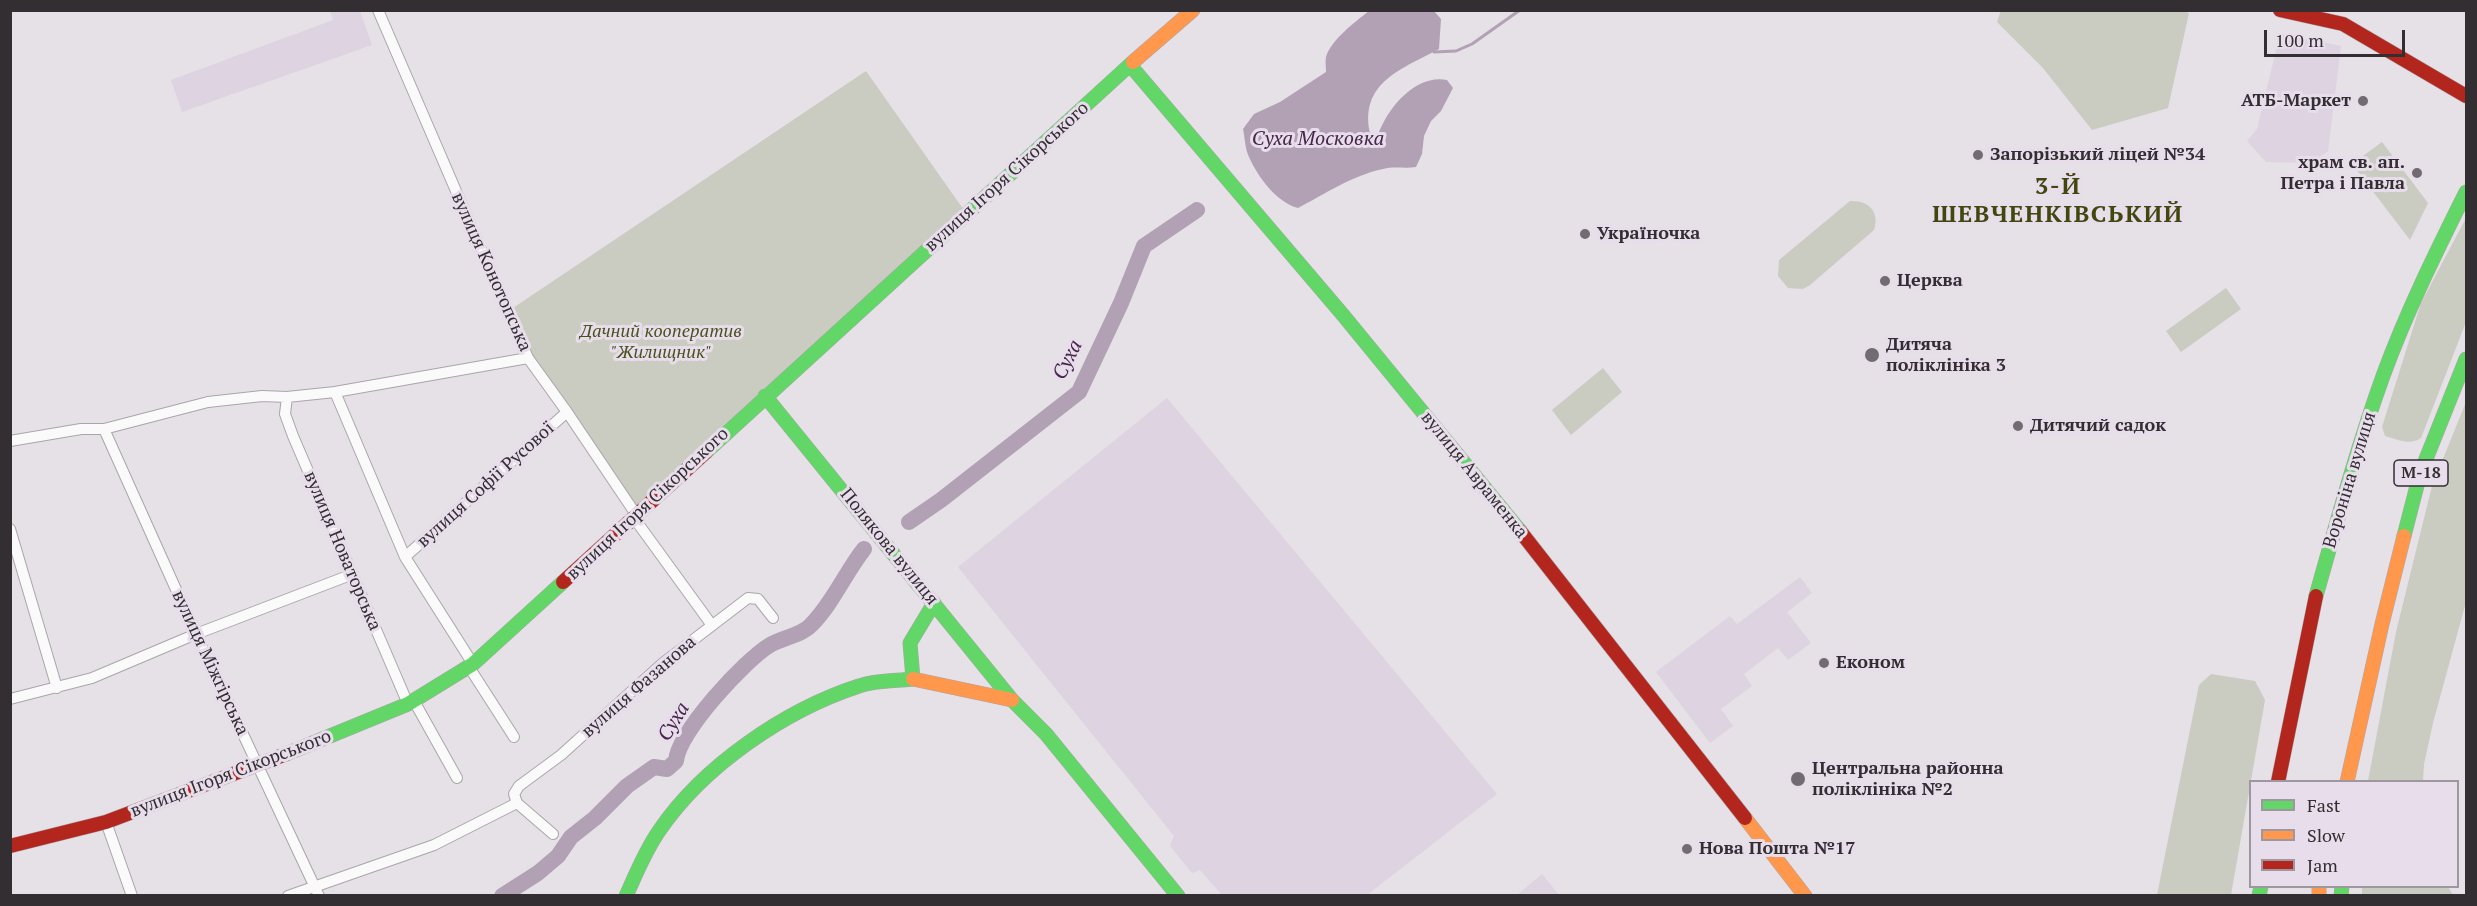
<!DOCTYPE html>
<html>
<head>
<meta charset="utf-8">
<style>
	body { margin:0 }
	#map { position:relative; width:2477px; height:906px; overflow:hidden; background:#e6e0e7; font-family:"PT Serif",serif }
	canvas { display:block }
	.frame { position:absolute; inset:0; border:12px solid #322e32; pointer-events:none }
	.legend { position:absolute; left:2249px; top:780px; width:210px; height:108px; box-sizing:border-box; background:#e8ddea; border:2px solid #9f97a0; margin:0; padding:8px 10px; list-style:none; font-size:18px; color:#322e32 }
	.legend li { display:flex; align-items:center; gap:12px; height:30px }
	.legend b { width:30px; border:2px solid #9f97a0 }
	.scale { position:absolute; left:2264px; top:30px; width:141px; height:27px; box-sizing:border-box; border:3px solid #322e32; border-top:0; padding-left:8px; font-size:18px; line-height:21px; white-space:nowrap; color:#322e32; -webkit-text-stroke:4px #e8ddea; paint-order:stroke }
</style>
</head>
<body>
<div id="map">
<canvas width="2477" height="906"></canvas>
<div class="frame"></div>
<ul class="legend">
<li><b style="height:8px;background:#63d668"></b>Fast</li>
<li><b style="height:8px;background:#ff974d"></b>Slow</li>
<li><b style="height:8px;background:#b3261e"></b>Jam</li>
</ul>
<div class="scale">100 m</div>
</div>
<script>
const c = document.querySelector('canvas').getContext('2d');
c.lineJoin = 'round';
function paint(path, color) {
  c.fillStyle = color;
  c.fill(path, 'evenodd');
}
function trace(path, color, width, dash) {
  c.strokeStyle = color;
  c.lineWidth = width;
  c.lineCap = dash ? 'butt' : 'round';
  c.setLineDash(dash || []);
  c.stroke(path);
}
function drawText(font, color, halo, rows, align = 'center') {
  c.font = font + ' "PT Serif",serif';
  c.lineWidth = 6;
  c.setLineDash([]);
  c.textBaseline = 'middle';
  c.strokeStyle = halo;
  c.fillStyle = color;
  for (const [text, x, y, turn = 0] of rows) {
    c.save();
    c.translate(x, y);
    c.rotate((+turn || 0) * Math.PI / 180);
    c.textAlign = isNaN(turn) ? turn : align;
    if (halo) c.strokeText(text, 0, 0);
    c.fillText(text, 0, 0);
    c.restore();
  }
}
const built = new Path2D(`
	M 330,11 L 360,11 L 372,45 L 182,112 L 171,80 L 333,20 Z
	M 2280,34 L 2341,46 L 2328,151 L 2311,163 L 2266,162 L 2247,141 L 2257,129 Z
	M 1167,398 L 1497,794 L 1367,895 L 1222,895 L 1200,870 L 1192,873 L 1170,846 L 1174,836 L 958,567 Z
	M 1800,577 L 1812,593 L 1787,612 L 1811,643 L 1788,660 L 1778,648 L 1744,674 L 1752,686 L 1721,709 L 1733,726 L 1710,743 L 1656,672 L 1730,616 L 1737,624 Z
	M 1542,874 L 1559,895 L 1517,895 Z`);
const green = new Path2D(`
	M 2001,10 L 2178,10 L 2189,13 L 2168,108 L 2092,130 L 2043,68 L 1997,22 Z
	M 866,71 L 966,213 L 634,518 L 528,358 L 507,312 Z
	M 2382,142 L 2428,203 L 2410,240 L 2352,164 Z
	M 1850,201 C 1869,200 1880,212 1874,230 L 1810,285 L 1803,289 L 1788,288 L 1778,276 L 1779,260 Z
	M 2466,218 L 2466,322 L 2421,438 C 2410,446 2396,439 2385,436 L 2382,427 L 2421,303 Z
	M 2226,288 L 2241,309 L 2181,352 L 2166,331 Z
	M 1603,368 L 1622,392 L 1571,435 L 1552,410 Z
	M 2466,402 L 2466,602 L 2433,723 L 2424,764 L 2423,781 L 2368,781 L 2396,632 L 2432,486 Z
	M 2211,674 L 2255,681 L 2265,700 L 2231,895 L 2157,895 L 2199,685 Z
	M 2362,886 L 2448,887 L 2453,895 L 2362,895 Z`);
const water = new Path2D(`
	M 1369,11 L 1434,11 L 1441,19 L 1439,49 C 1404,68 1359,82 1370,133 L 1378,135 C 1387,109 1415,74 1447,80 L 1453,88 L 1441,111 L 1431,121 L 1424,136 L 1422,154 L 1416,167 C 1405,169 1394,166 1383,169 C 1353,175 1325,194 1298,208 C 1276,202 1258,177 1249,157 C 1245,149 1245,138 1243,129 L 1254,114 L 1280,102 L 1326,72 C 1326,67 1325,61 1326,57 C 1331,40 1356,21 1369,11 Z`);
const stream = new Path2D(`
	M 1434,52 L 1456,51 L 1472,44 L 1520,10`);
const river = new Path2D(`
	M 909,522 L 941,500 L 1079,392 L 1121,303 L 1144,246 L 1197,210
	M 502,896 L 538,873 L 558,856 L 571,837 L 595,818 L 627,786 L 654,767 L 667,769 L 676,761 C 678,732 745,660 770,645 C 782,638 802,635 811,625 C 833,603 845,573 864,549`);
const street = new Path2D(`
	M 378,10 L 528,358 L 567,412 L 637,516
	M 335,392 L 405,557 L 473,664
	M 287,397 L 285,414 L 293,436 L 408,704
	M 104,429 L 196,634 L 319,896
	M 10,441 L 81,429 L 104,429 L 208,402 L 262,396 L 287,397 L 335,392 L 528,358
	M 634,518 L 711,624
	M 10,529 L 57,688
	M 405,557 L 567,412
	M 469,667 L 514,737
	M 10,699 L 92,678 L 196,634 L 353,574
	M 414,701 L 457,778
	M 106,822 L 132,896
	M 553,834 L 517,803 L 514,794 L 519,786 L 561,755 L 663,663 L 748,598 L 758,599 L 773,618
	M 288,896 L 434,845 L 517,803`);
const fast = new Path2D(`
	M 1130,65 L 1343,315 L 1520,531
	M 765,396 L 1012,700 L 1046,734 L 1178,896
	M 706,452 L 1133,62
	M 2404,536 L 2420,474 L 2466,359
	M 2316,596 C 2337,522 2357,448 2383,376 C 2406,313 2436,252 2466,192
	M 286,754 L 408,704 L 473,664 L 563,582
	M 626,896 C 636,874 645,851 659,831 C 703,766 785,710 859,686 C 876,680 895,681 913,679 L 910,643 L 934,603
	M 2259,896 L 2261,886
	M 2341,896 L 2342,886`);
const slow = new Path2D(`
	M 1133,62 L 1193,10
	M 913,679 L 1012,700
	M 2347,782 L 2382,624 L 2404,536
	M 1745,818 L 1805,896
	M 2319,886 L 2319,896`);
const jam = new Path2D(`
	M 2280,10 L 2343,24 L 2466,96
	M 1520,531 L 1745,818
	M 563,582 L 706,452
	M 2278,782 L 2316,596
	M 10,846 L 106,822 L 286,754`);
const markers = [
	[2363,101,6,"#716c71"],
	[1978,155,6,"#716c71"],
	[2417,173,6,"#716c71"],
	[1585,234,6,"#716c71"],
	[1885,281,6,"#716c71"],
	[1872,355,8,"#716c71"],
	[2018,426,6,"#716c71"],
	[1824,663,6,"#716c71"],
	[1798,779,8,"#716c71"],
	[1687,849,6,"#716c71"]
];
const shields = [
	[2421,473,54]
];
const shieldNames = [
	["М-18",2421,473]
];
const poiNames = [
	["АТБ-Маркет",2351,101,"right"],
	["Запорізький ліцей №34",1990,155],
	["храм св. ап.",2405,163,"right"],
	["Петра і Павла",2405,184,"right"],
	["Україночка",1597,234],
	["Церква",1897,281],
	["Дитяча",1886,345],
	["поліклініка 3",1886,366],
	["Дитячий садок",2030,426],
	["Економ",1836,663],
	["Центральна районна",1812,769],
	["поліклініка №2",1812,790],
	["Нова Пошта №17",1699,849]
];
const streetNames = [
	["вулиця Ігоря Сікорського",1007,177,-42],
	["вулиця Конотопська",491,272,66],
	["вулиця Авраменка",1474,475,51],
	["Вороніна вулиця",2350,480,-73],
	["вулиця Софії Русової",486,485,-42],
	["вулиця Ігоря Сікорського",648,504,-43],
	["Полякова вулиця",889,547,51],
	["вулиця Новаторська",342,551,67],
	["вулиця Міжгірська",210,663,65],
	["вулиця Фазанова",639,687,-41],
	["вулиця Ігоря Сікорського",231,774,-21]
];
const parkNames = [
	["Дачний кооператив",661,332],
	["\"Жилищник\"",661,353]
];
const waterNames = [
	["Суха Московка",1318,139],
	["Суха",1068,360,-63],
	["Суха",674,722,-58]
];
const districtNames = [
	["3-Й",2058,187],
	["ШЕВЧЕНКІВСЬКИЙ",2058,215]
];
paint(built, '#ded3e0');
paint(green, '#cacbc1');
paint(water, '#b2a0b5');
trace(stream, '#b2a0b5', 3);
trace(river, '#b2a0b5', 16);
trace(street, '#aaa5aa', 12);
trace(fast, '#aaa5aa', 15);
trace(slow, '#aaa5aa', 15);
trace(jam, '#aaa5aa', 15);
trace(street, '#fbfafb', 10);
trace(fast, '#63d668', 14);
trace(slow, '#ff974d', 14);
trace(jam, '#b3261e', 14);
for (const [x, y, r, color] of markers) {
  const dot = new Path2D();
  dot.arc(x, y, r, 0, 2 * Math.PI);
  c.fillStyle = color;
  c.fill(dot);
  trace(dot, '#e8ddea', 2);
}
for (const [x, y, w] of shields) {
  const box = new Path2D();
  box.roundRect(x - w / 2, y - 13, w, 26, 4.5);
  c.fillStyle = '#e8ddea';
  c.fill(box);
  trace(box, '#322e32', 1.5);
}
drawText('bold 16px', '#322e32', null, shieldNames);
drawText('bold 18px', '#322e32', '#e8ddea', poiNames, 'left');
drawText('18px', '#322e32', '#e8ddea', streetNames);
drawText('italic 18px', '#49521d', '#e8ddea', parkNames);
drawText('italic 20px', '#47264b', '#e8ddea', waterNames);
c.letterSpacing = '1.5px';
drawText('bold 24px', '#40480e', '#e8ddea', districtNames);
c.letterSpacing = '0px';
</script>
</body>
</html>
